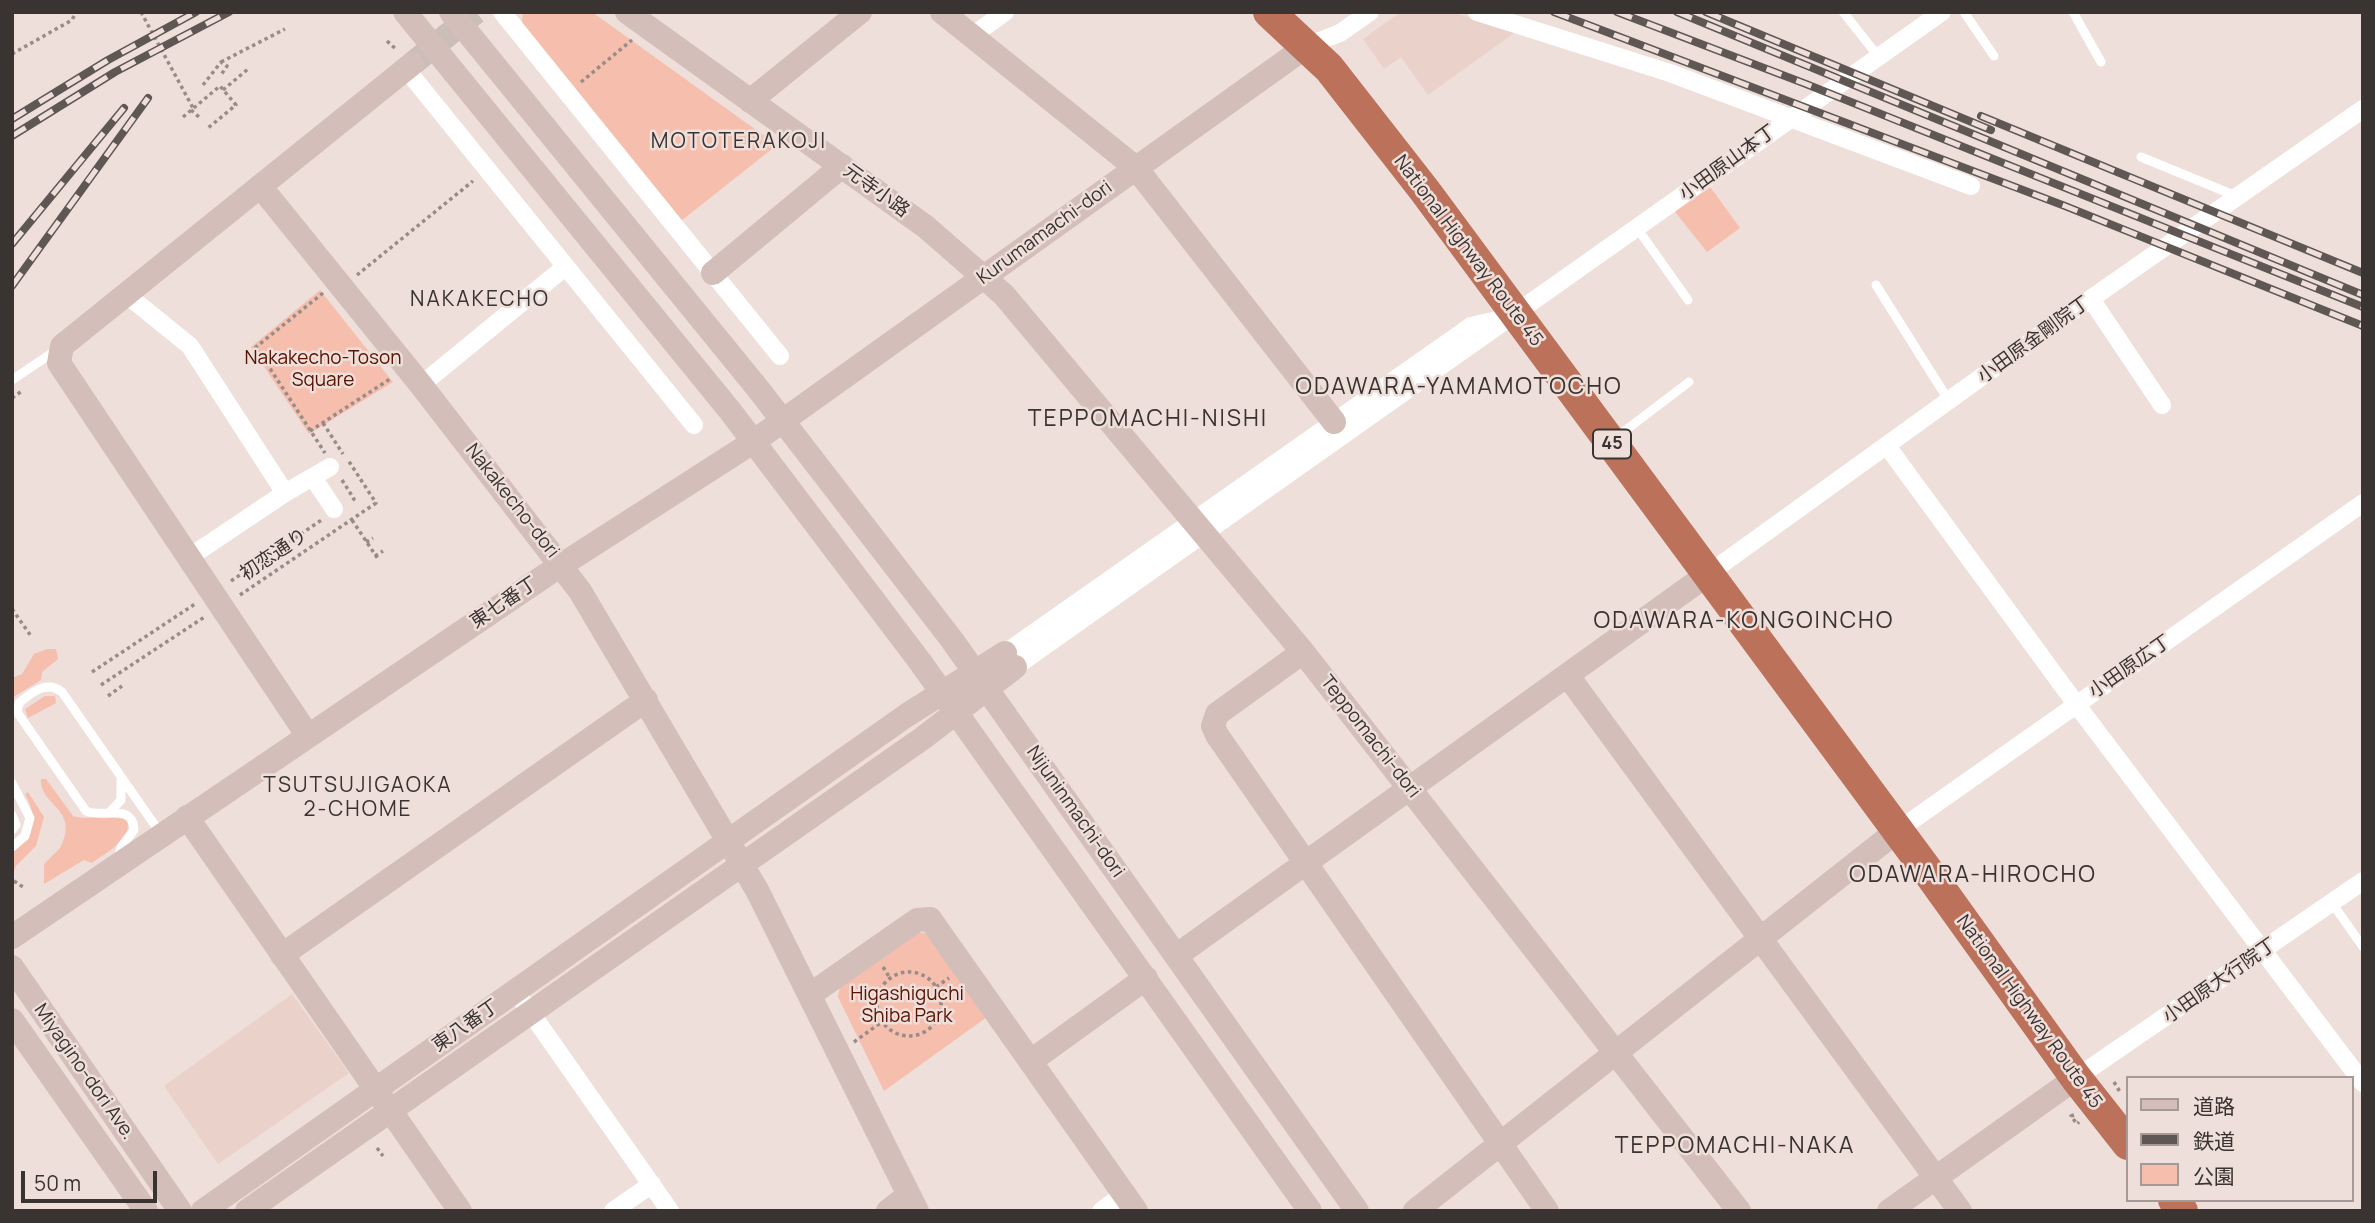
<!DOCTYPE html>
<html>
<head>
<meta charset="utf-8">
<style>
	body { margin:0 }
	#map { position:relative; width:2375px; height:1223px; overflow:hidden; background:#efdfda; font-family:Manrope,"Noto Sans JP",sans-serif }
	canvas { display:block }
	.frame { position:absolute; inset:0; border:14px solid #393331; pointer-events:none }
	.legend { position:absolute; left:2126px; top:1076px; width:228px; height:126px; box-sizing:border-box; background:#efdfda; border:2px solid #a69a96; margin:0; padding:9px 12px; list-style:none; font-size:21px; color:#393331 }
	.legend li { display:flex; align-items:center; gap:14px; height:35px }
	.legend b { width:35px; border:2px solid #a69a96 }
	.scale { position:absolute; left:21px; top:1171px; width:136px; height:32px; box-sizing:border-box; border:4px solid #393331; border-top:0; padding-left:9px; font-size:21px; line-height:24px; white-space:nowrap; color:#393331; -webkit-text-stroke:5px #efdfda; paint-order:stroke }
</style>
</head>
<body>
<div id="map">
<canvas width="2375" height="1223"></canvas>
<div class="frame"></div>
<ul class="legend">
<li><b style="height:9px;background:#d3beb9"></b>道路</li>
<li><b style="height:9px;background:#5f5754"></b>鉄道</li>
<li><b style="height:19px;background:#f5bead"></b>公園</li>
</ul>
<div class="scale">50 m</div>
</div>
<script>
const c = document.querySelector('canvas').getContext('2d');
c.lineJoin = 'round';
function paint(path, color) {
  c.fillStyle = color;
  c.fill(path, 'evenodd');
}
function trace(path, color, width, dash) {
  c.strokeStyle = color;
  c.lineWidth = width;
  c.lineCap = dash ? 'butt' : 'round';
  c.setLineDash(dash || []);
  c.stroke(path);
}
function drawText(font, color, halo, rows, align = 'center') {
  c.font = font + ' Manrope,"Noto Sans JP",sans-serif';
  c.lineWidth = 5;
  c.setLineDash([]);
  c.textBaseline = 'middle';
  c.strokeStyle = halo;
  c.fillStyle = color;
  for (const [text, x, y, turn = 0] of rows) {
    c.save();
    c.translate(x, y);
    c.rotate((+turn || 0) * Math.PI / 180);
    c.textAlign = isNaN(turn) ? turn : align;
    if (halo) c.strokeText(text, 0, 0);
    c.fillText(text, 0, 0);
    c.restore();
  }
}
const built = new Path2D(`
	M 1401,12 L 1451,12 L 1517,31 L 1428,95 L 1401,57 L 1384,69 L 1363,39 Z
	M 292,994 L 349,1073 L 218,1164 L 164,1086 Z`);
const green = new Path2D(`
	M 523,12 L 592,12 L 777,145 L 681,221 L 522,22 Z
	M 1708,184 L 1740,228 L 1707,252 L 1672,208 Z
	M 320,290 L 393,382 L 309,434 L 251,347 Z
	M 47,649 L 56,649 L 58,659 L 42,672 L 41,680 L 12,698 L 12,678 L 22,674 L 34,654 Z
	M 45,696 L 55,696 L 56,703 L 28,718 L 25,709 Z
	M 41,779 L 46,779 L 73,816 C 92,822 109,811 127,820 C 133,840 105,853 92,863 L 84,860 L 44,884 L 44,865 C 49,857 59,852 62,844 C 78,808 39,805 41,779 Z
	M 28,792 L 44,817 L 36,846 L 16,866 L 12,875 L 12,853 C 34,836 39,819 25,794 Z
	M 918,932 L 928,934 L 987,1017 L 884,1091 L 838,997 L 840,986 Z`);
const secondaryTunnel = new Path2D(`
	M 412,64 L 476,12`);
const path = new Path2D(`
	M 141,12 L 193,108
	M 387,41 L 397,50
	M 12,54 L 72,20 L 76,12
	M 221,62 L 285,29
	M 581,82 L 632,40
	M 203,85 L 221,62 L 227,66 L 221,75
	M 223,90 L 248,69
	M 191,110 L 199,117
	M 183,117 L 220,86 L 236,105 L 208,128
	M 357,275 L 473,181
	M 323,293 L 256,347 L 325,453
	M 12,398 L 22,391
	M 323,423 L 343,454
	M 310,431 L 390,379
	M 342,480 L 354,499 L 350,502
	M 352,520 L 378,559
	M 366,542 L 373,538
	M 375,556 L 383,551
	M 231,581 L 323,519
	M 240,595 L 376,503 L 348,460
	M 12,609 L 31,636
	M 92,672 L 195,604
	M 101,685 L 206,616
	M 108,696 L 122,686
	M 14,881 L 23,887
	M 883,967 L 891,980
	M877 1004a32 32 0 1 1 64 0a32 32 0 1 1-64 0Z
	M 936,987 L 949,978
	M 854,1042 L 883,1021
	M 2114,1082 L 2120,1092
	M 2074,1115 L 2071,1116 L 2077,1124 L 2079,1122
	M 377,1148 L 383,1156`);
const lane = new Path2D(`
	M 1843,12 L 1878,56
	M 1964,12 L 1994,56
	M 2073,12 L 2101,62
	M 2141,157 L 2236,196
	M 1637,228 L 1688,300
	M 1876,285 L 1949,401
	M 12,380 L 55,351
	M 1614,439 L 1689,382
	M 12,783 L 30,818 L 25,836 L 12,847
	M 109,813 L 121,800 L 121,781
	M 12,815 L 16,825 L 12,830
	M 118,859 L 121,847 L 134,830 C 133,802 102,819 86,811 L 17,712 L 19,703 C 32,692 47,680 62,692 L 161,834
	M 2332,903 L 2363,947`);
const street = new Path2D(`
	M 502,12 L 780,356
	M 1477,12 L 1670,73 L 1971,186
	M 972,36 L 1005,12
	M 1307,46 L 1340,33 L 1370,12
	M 406,69 L 694,425
	M 127,295 L 190,346 L 285,493
	M 2091,299 L 2162,405
	M 421,385 L 565,267
	M 1887,446 L 2076,704 L 2363,1083
	M 314,479 L 334,509
	M 188,558 L 285,493 L 330,467
	M 1708,574 L 2066,316 L 2363,109
	M 1005,653 L 1471,326 L 1506,318
	M 1015,667 L 1942,12
	M 1897,831 L 2363,503
	M 524,1003 L 670,1211
	M 2076,1078 L 2363,881
	M 613,1211 L 652,1184
	M 1101,1211 L 1124,1194`);
const secondary = new Path2D(`
	M 405,12 L 731,412 L 921,663 L 1310,1211
	M 451,12 L 759,390 L 952,640 L 1357,1211
	M 627,12 L 926,227 L 1004,295 L 1303,652 L 1739,1211
	M 942,12 L 1136,168 L 1334,422
	M 750,101 L 860,12
	M 260,186 L 421,385 L 580,591 L 757,890 L 917,1211
	M 713,273 L 842,166
	M 1303,652 L 1217,714 L 1213,726 L 1217,735 L 1547,1211
	M 1568,676 L 1960,1211
	M 308,736 L 59,363 L 62,346 L 412,64
	M 187,817 L 460,1211
	M 12,937 L 546,575 L 753,442 L 1307,46
	M 282,955 L 646,700
	M 1176,956 L 1708,574
	M 12,967 L 180,1211
	M 811,994 L 917,920 L 930,919 L 1136,1211
	M 12,1020 L 146,1211
	M 1031,1061 L 1146,978
	M 203,1211 L 907,715 L 1005,653
	M 247,1211 L 923,738 L 1015,667
	M 888,1211 L 909,1195
	M 1415,1211 L 1897,831
	M 1889,1211 L 2076,1078`);
const highway = new Path2D(`
	M 1269,12 L 1329,68 L 1425,191 L 1929,873 L 2076,1078 L 2128,1144
	M 2174,1200 L 2182,1211`);
const rail = new Path2D(`
	M 1554,12 L 2065,206 L 2363,326
	M 1617,12 L 1806,84 L 2363,307
	M 1677,12 L 2363,295
	M 1706,12 L 1991,130
	M 1981,116 L 2363,273
	M 12,119 L 108,60 L 196,12
	M 12,136 L 115,72 L 229,12
	M 12,244 L 124,108
	M 12,286 L 148,98`);
const shields = [
	[1612,444,38]
];
const shieldNames = [
	["45",1612,444]
];
const streetNames = [
	["小田原山本丁",1728,163,-36],
	["元寺小路",876,191,36],
	["Kurumamachi-dori",1045,233,-36],
	["National Highway Route 45",1468,251,53],
	["小田原金剛院丁",2034,340,-36],
	["Nakakecho-dori",512,501,52],
	["初恋通り",274,555,-34],
	["東七番丁",504,603,-34],
	["小田原広丁",2130,667,-35],
	["Teppomachi-dori",1370,737,52],
	["Nijuninmachi-dori",1075,812,55],
	["小田原大行院丁",2220,981,-35],
	["National Highway Route 45",2029,1012,54],
	["東八番丁",466,1026,-35],
	["Miyagino-dori Ave.",84,1072,55]
];
const parkNames = [
	["Nakakecho-Toson",323,359],
	["Square",323,381],
	["Higashiguchi",907,995],
	["Shiba Park",907,1017]
];
const neighbourhoodNames = [
	["MOTOTERAKOJI",739,142],
	["NAKAKECHO",480,300],
	["TSUTSUJIGAOKA",358,786],
	["2-CHOME",358,810]
];
const quarterNames = [
	["ODAWARA-YAMAMOTOCHO",1459,388],
	["TEPPOMACHI-NISHI",1148,420],
	["ODAWARA-KONGOINCHO",1744,622],
	["ODAWARA-HIROCHO",1973,876],
	["TEPPOMACHI-NAKA",1735,1147]
];
paint(built, '#ead1ca');
paint(green, '#f5bead');
trace(secondaryTunnel, '#cbbdb8', 24, [24, 12]);
trace(path, '#978c88', 3.5, [3.5, 3.5]);
trace(lane, '#fff', 9);
trace(street, '#fff', 18);
trace(secondary, '#d3beb9', 24);
trace(highway, '#bc715b', 32);
trace(rail, '#5f5754', 8);
trace(rail, '#efdfda', 5, [16]);
for (const [x, y, w] of shields) {
  const box = new Path2D();
  box.roundRect(x - w / 2, y - 14.5, w, 29, 5);
  c.fillStyle = '#efdfda';
  c.fill(box);
  trace(box, '#393331', 2);
}
drawText('bold 18px', '#393331', null, shieldNames);
drawText('19px', '#393331', '#efdfda', streetNames);
drawText('19px', '#571200', '#efdfda', parkNames);
c.letterSpacing = '2px';
drawText('21px', '#393331', '#efdfda', neighbourhoodNames);
c.letterSpacing = '0px';
c.letterSpacing = '2px';
drawText('23px', '#393331', '#efdfda', quarterNames);
c.letterSpacing = '0px';
</script>
</body>
</html>
